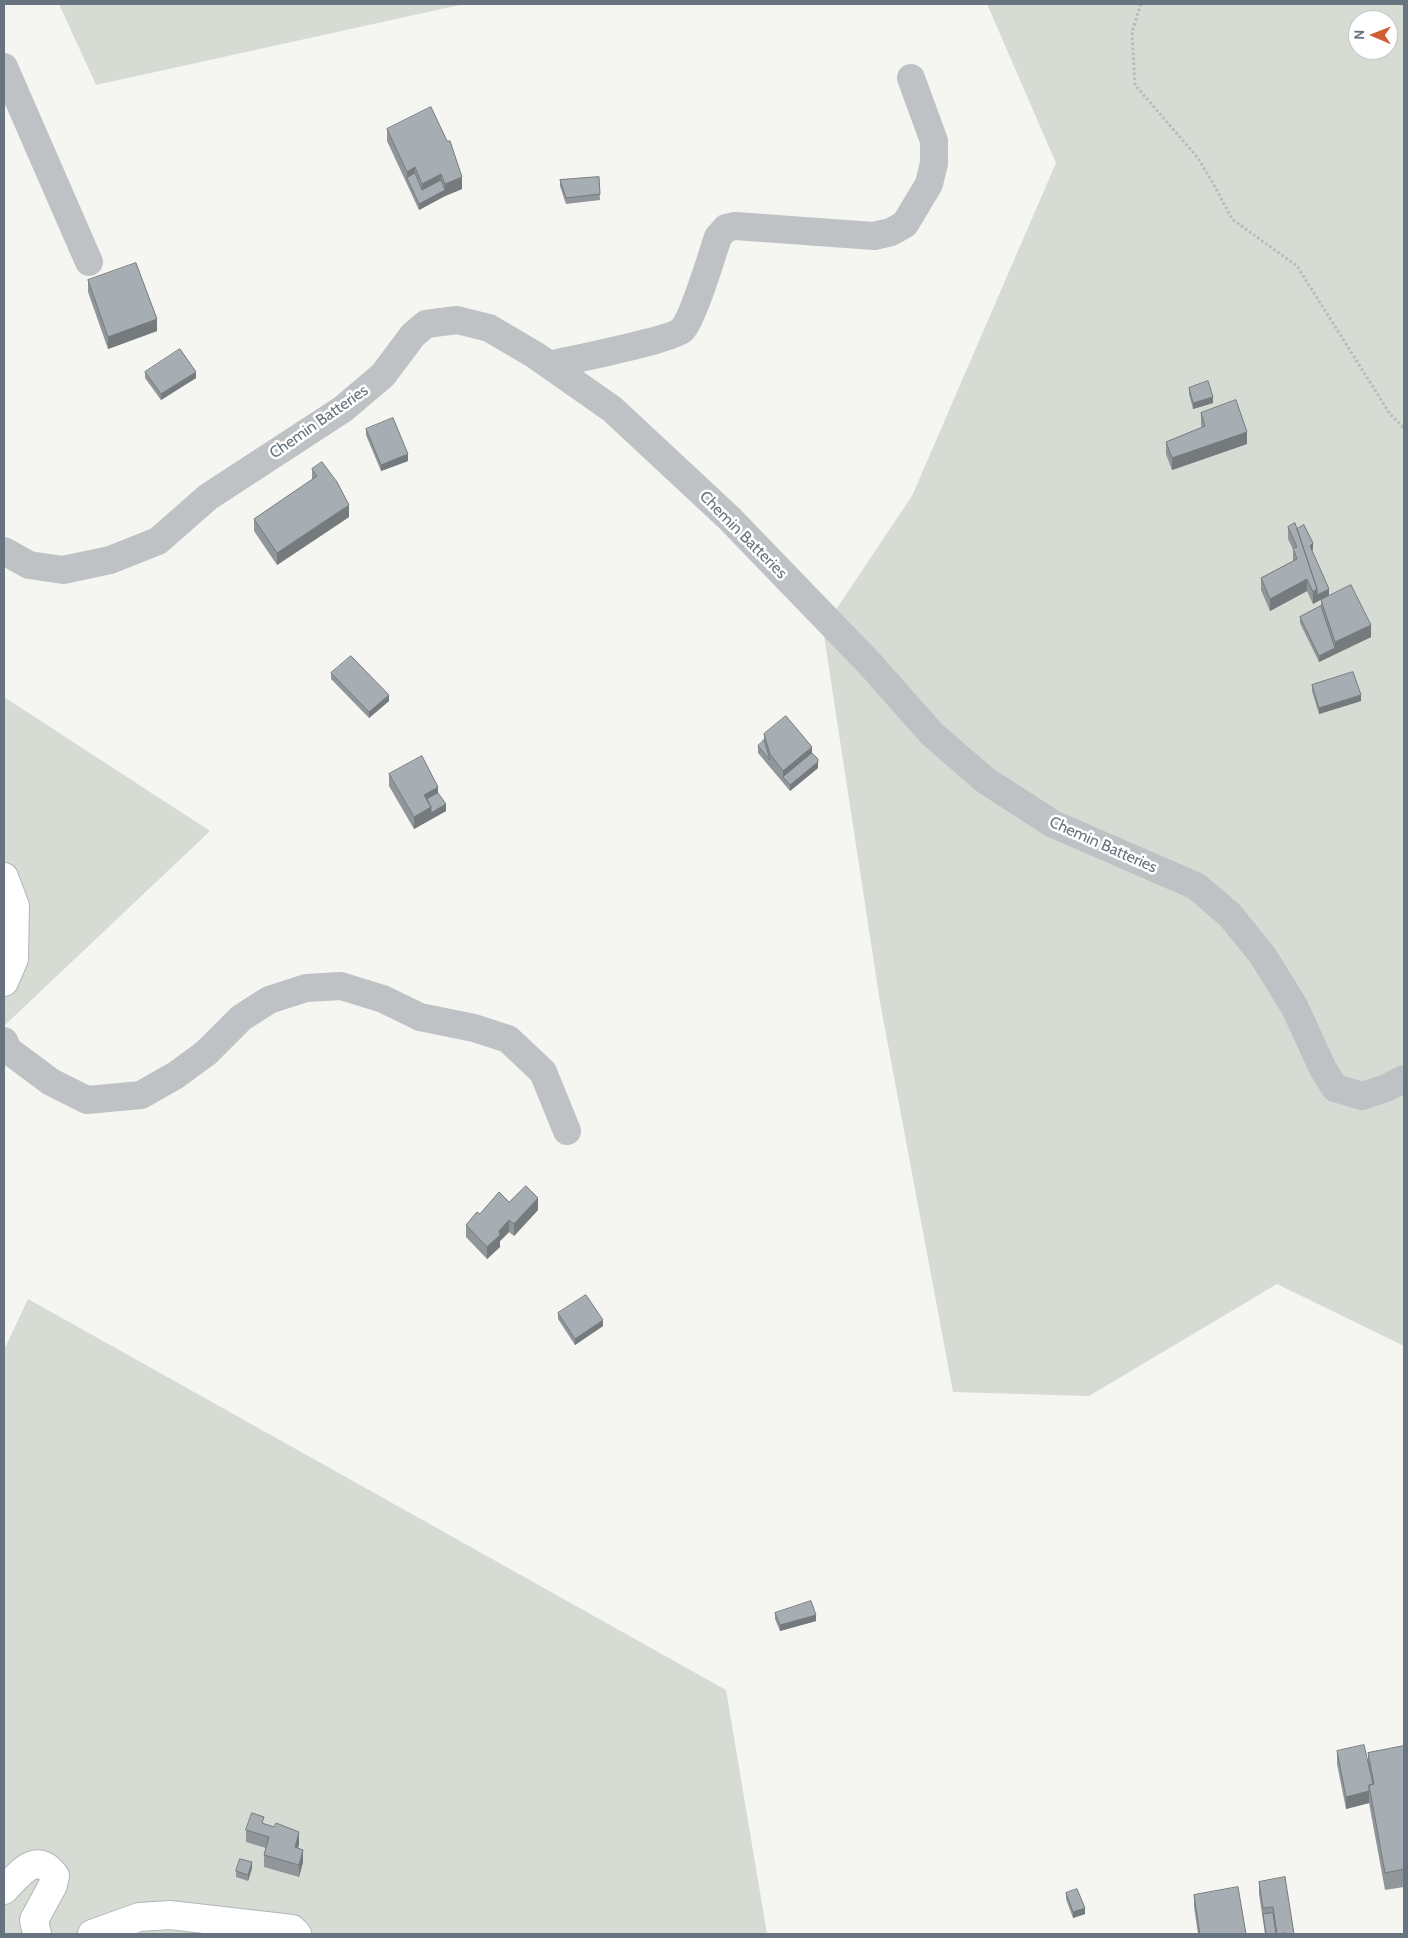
<!DOCTYPE html>
<html>
<head>
<meta charset="utf-8">
<style>
	body { margin:0 }
	#map { position:relative; width:1408px; height:1938px; overflow:hidden; background:#f5f5f1; font-family:Cabin,sans-serif }
	canvas { display:block }
	.frame { position:absolute; inset:0; border:5px solid #677480; pointer-events:none }
	.north { position:absolute; left:1348px; top:10px; width:50px; height:50px; box-sizing:border-box; background:#fff; border:1px solid #c2c7cc; border-radius:50%; rotate:271deg; font-size:14px; font-weight:700; line-height:20px; text-align:center; color:#677480 }
	.north::after { content:''; display:block; margin:auto; width:18px; height:22px; background:#d15f35; clip-path:polygon(50% 0,100% 100%,50% 72%,0 100%) }
</style>
</head>
<body>
<div id="map">
<canvas width="1408" height="1938"></canvas>
<div class="frame"></div>
<div class="north">N</div>
</div>
<script>
const c = document.querySelector('canvas').getContext('2d');
c.lineJoin = 'round';
function paint(path, color) {
  c.fillStyle = color;
  c.fill(path, 'evenodd');
}
function trace(path, color, width, dash) {
  c.strokeStyle = color;
  c.lineWidth = width;
  c.lineCap = dash ? 'butt' : 'round';
  c.setLineDash(dash || []);
  c.stroke(path);
}
function drawText(font, color, halo, rows, align = 'center') {
  c.font = font + ' Cabin,sans-serif';
  c.lineWidth = 5;
  c.setLineDash([]);
  c.textBaseline = 'middle';
  c.strokeStyle = halo;
  c.fillStyle = color;
  for (const [text, x, y, turn = 0] of rows) {
    c.save();
    c.translate(x, y);
    c.rotate((+turn || 0) * Math.PI / 180);
    c.textAlign = isNaN(turn) ? turn : align;
    if (halo) c.strokeText(text, 0, 0);
    c.fillText(text, 0, 0);
    c.restore();
  }
}
const green = new Path2D(`
	M 59,4 L 464,4 L 96,85 Z
	M 987,4 L 1404,4 L 1404,1346 L 1277,1284 L 1089,1396 L 953,1392 L 880,1002 L 823,629 L 912,496 L 1056,163 ZM 1358,20 L 1388,20 L 1388,50 L 1358,50 Z
	M 4,697 L 210,831 L 4,1026 Z
	M 28,1299 L 726,1690 L 767,1934 L 4,1934 L 4,1350 Z`);
const path = new Path2D(`
	M 1141,4 L 1132,32 L 1135,85 L 1198,158 L 1214,185 L 1232,219 L 1297,266 L 1390,414 L 1404,428`);
const minor = new Path2D(`
	M 4,67 L 89,262
	M 549,365 C 570,360 671,340 682,330 C 693,319 712,255 718,237 L 726,228 L 735,226 L 874,236 L 891,232 L 905,224 L 929,184 L 934,163 L 934,141 L 911,78
	M 4,551 L 29,565 L 63,570 L 110,560 L 158,541 L 208,497 L 343,409 L 383,375 L 413,335 L 426,324 L 457,320 L 489,328 L 535,355 L 612,409 L 729,518 L 870,664 L 932,734 L 985,780 L 1053,824 L 1196,886 L 1230,915 L 1263,956 L 1294,1006 L 1323,1069 L 1335,1088 L 1362,1096 L 1386,1088 L 1404,1079
	M 4,1041 L 8,1050 L 51,1082 L 87,1100 L 141,1095 L 176,1075 L 206,1053 L 241,1018 L 269,1000 L 306,988 L 341,986 L 383,999 L 420,1017 L 474,1028 L 508,1039 L 543,1072 L 567,1131`);
const major = new Path2D(`
	M 4,877 L 15,906 L 14,959 L 4,982
	M 4,1890 C 19,1875 36,1849 55,1876 L 53,1885 L 34,1920 L 37,1934
	M 92,1934 L 139,1917 L 170,1915 L 292,1929 L 297,1934`);
const wall = new Path2D(`
	M 387,129 L 462,189 L 445,196 L 419,210 L 387,141 Z
	M 599,177 L 600,200 L 566,204 L 560,186 L 560,180 Z
	M 88,280 L 157,331 L 108,349 L 88,292 Z
	M 145,372 L 196,378 L 161,400 L 145,378 Z
	M 1189,388 L 1213,403 L 1193,409 L 1189,394 Z
	M 1201,413 L 1247,444 L 1172,470 L 1166,454 L 1166,442 L 1202,428 L 1201,425 Z
	M 366,429 L 408,461 L 381,471 L 366,435 Z
	M 312,469 L 349,517 L 277,565 L 254,531 L 254,519 L 312,480 Z
	M 1288,527 L 1297,529 L 1313,549 L 1312,551 L 1329,595 L 1313,604 L 1307,591 L 1270,611 L 1261,590 L 1261,578 L 1293,561 L 1293,549 L 1288,539 Z
	M 1321,600 L 1371,637 L 1319,662 L 1300,623 L 1300,617 L 1321,606 Z
	M 331,673 L 389,701 L 369,718 L 331,679 Z
	M 1312,685 L 1361,701 L 1319,714 L 1312,691 Z
	M 764,734 L 812,753 L 818,759 L 818,768 L 790,791 L 758,753 L 758,746 L 764,740 Z
	M 389,774 L 438,793 L 446,811 L 414,829 L 389,786 Z
	M 509,1202 L 538,1210 L 514,1236 L 509,1232 L 500,1241 L 500,1247 L 487,1259 L 466,1237 L 466,1225 L 480,1214 Z
	M 558,1313 L 603,1326 L 575,1345 L 558,1319 Z
	M 775,1613 L 816,1621 L 780,1631 L 775,1619 Z
	M 1404,1746 L 1404,1887 L 1385,1890 L 1369,1803 L 1346,1809 L 1337,1764 L 1337,1751 L 1368,1761 L 1368,1753 Z
	M 264,1824 L 299,1844 L 298,1848 L 303,1862 L 299,1877 L 264,1867 L 264,1855 L 266,1848 L 246,1842 L 246,1830 Z
	M 252,1868 L 248,1881 L 236,1877 L 236,1871 Z
	M 1259,1882 L 1294,1934 L 1265,1934 L 1259,1894 Z
	M 1066,1893 L 1085,1914 L 1073,1918 L 1066,1899 Z
	M 1194,1895 L 1246,1934 L 1198,1934 L 1194,1907 Z`);
const shadedWall = new Path2D(`
	M 415,167 L 415,179 L 407,178 L 407,172 Z
	M 441,174 L 441,186 L 422,196 L 422,184 Z
	M 462,177 L 462,189 L 445,196 L 419,210 L 419,204 L 445,190 L 445,184 Z
	M 157,319 L 157,331 L 108,349 L 108,337 Z
	M 196,372 L 196,378 L 161,400 L 161,394 Z
	M 1213,397 L 1213,403 L 1193,409 L 1193,403 Z
	M 1247,432 L 1247,444 L 1172,470 L 1172,458 Z
	M 408,454 L 408,461 L 381,471 L 381,465 Z
	M 349,505 L 349,517 L 277,565 L 277,553 Z
	M 1313,543 L 1313,549 L 1310,552 L 1310,546 Z
	M 1307,579 L 1307,591 L 1270,611 L 1270,599 Z
	M 1317,589 L 1329,589 L 1329,595 L 1313,604 L 1313,592 Z
	M 1371,625 L 1371,637 L 1319,662 L 1319,656 L 1335,648 L 1335,642 Z
	M 389,695 L 389,701 L 369,718 L 369,712 Z
	M 1361,695 L 1361,701 L 1319,714 L 1319,708 Z
	M 812,747 L 812,759 L 783,777 L 783,783 L 783,771 Z
	M 818,762 L 818,768 L 790,791 L 790,785 Z
	M 438,787 L 438,799 L 427,805 L 424,795 Z
	M 446,804 L 446,811 L 414,829 L 414,817 L 431,807 Z
	M 538,1198 L 538,1210 L 514,1236 L 514,1224 Z
	M 509,1220 L 509,1232 L 500,1241 L 500,1247 L 487,1259 L 487,1247 L 499,1231 Z
	M 603,1320 L 603,1326 L 575,1345 L 575,1339 Z
	M 816,1615 L 816,1621 L 780,1631 L 780,1625 Z
	M 1369,1791 L 1369,1803 L 1346,1809 L 1346,1797 Z
	M 299,1832 L 299,1844 L 295,1859 L 295,1847 Z
	M 303,1850 L 303,1862 L 299,1877 L 299,1865 Z
	M 252,1862 L 252,1868 L 248,1881 L 248,1875 Z
	M 1085,1908 L 1085,1914 L 1073,1918 L 1073,1912 Z`);
const building = new Path2D(`
	M 431,107 L 447,141 L 450,141 L 462,177 L 445,184 L 441,174 L 422,184 L 415,167 L 407,172 L 387,129 Z
	M 415,173 L 422,190 L 441,180 L 445,190 L 419,204 L 407,178 Z
	M 599,177 L 600,194 L 566,198 L 560,180 Z
	M 136,263 L 157,319 L 108,337 L 88,280 Z
	M 180,349 L 196,372 L 161,394 L 145,372 Z
	M 1208,381 L 1213,397 L 1193,403 L 1189,388 Z
	M 1236,400 L 1247,432 L 1172,458 L 1166,442 L 1205,426 L 1201,413 Z
	M 393,418 L 408,454 L 381,465 L 366,429 Z
	M 322,462 L 337,482 L 349,505 L 277,553 L 254,519 L 317,476 L 312,469 Z
	M 1295,523 L 1317,589 L 1313,592 L 1307,579 L 1270,599 L 1261,578 L 1297,559 L 1293,548 L 1297,547 L 1288,527 Z
	M 1304,525 L 1313,543 L 1310,546 L 1329,589 L 1317,595 L 1317,589 L 1297,529 Z
	M 1351,585 L 1371,625 L 1335,642 L 1321,600 Z
	M 1321,606 L 1335,648 L 1319,656 L 1300,617 Z
	M 351,656 L 389,695 L 369,712 L 331,673 Z
	M 1353,672 L 1361,695 L 1319,708 L 1312,685 Z
	M 786,716 L 812,747 L 783,771 L 770,754 L 764,734 Z
	M 764,740 L 770,760 L 758,746 Z
	M 812,753 L 818,759 L 818,762 L 790,785 L 783,777 Z
	M 422,756 L 438,787 L 424,795 L 431,807 L 414,817 L 389,774 Z
	M 438,793 L 446,804 L 431,813 L 431,807 L 427,799 Z
	M 526,1186 L 538,1198 L 514,1224 L 509,1220 L 499,1231 L 500,1235 L 487,1247 L 466,1225 L 477,1212 L 480,1214 L 499,1192 L 509,1202 Z
	M 586,1295 L 603,1320 L 575,1339 L 558,1313 Z
	M 811,1601 L 816,1615 L 780,1625 L 775,1613 Z
	M 1364,1745 L 1373,1784 L 1369,1785 L 1369,1791 L 1346,1797 L 1337,1751 Z
	M 1404,1746 L 1404,1869 L 1385,1873 L 1369,1785 L 1374,1784 L 1368,1753 Z
	M 252,1813 L 264,1817 L 262,1823 L 274,1827 L 276,1823 L 299,1832 L 295,1847 L 303,1850 L 299,1865 L 264,1855 L 269,1837 L 246,1830 Z
	M 240,1859 L 252,1862 L 248,1875 L 236,1871 Z
	M 1285,1877 L 1294,1934 L 1286,1934 L 1286,1933 L 1277,1934 L 1273,1907 L 1263,1908 L 1259,1882 Z
	M 1238,1887 L 1246,1934 L 1200,1934 L 1194,1895 Z
	M 1077,1889 L 1085,1908 L 1073,1912 L 1066,1893 Z
	M 1273,1913 L 1276,1934 L 1266,1934 L 1263,1914 Z`);
const streetNames = [
	["Chemin Batteries",319,422,-35],
	["Chemin Batteries",743,535,45],
	["Chemin Batteries",1103,845,24]
];
paint(green, '#d6dbd3');
trace(major, '#b2b6b9', 30);
trace(path, '#b8bbbd', 3, [2.5, 2.5]);
trace(minor, '#bec2c5', 28);
trace(major, '#fff', 28);
paint(wall, '#90969a');
paint(shadedWall, '#757a7d');
paint(building, '#a7aeb3');
trace(building, '#757a7d', 1);
drawText('16px', '#677480', '#fff', streetNames);
</script>
</body>
</html>
